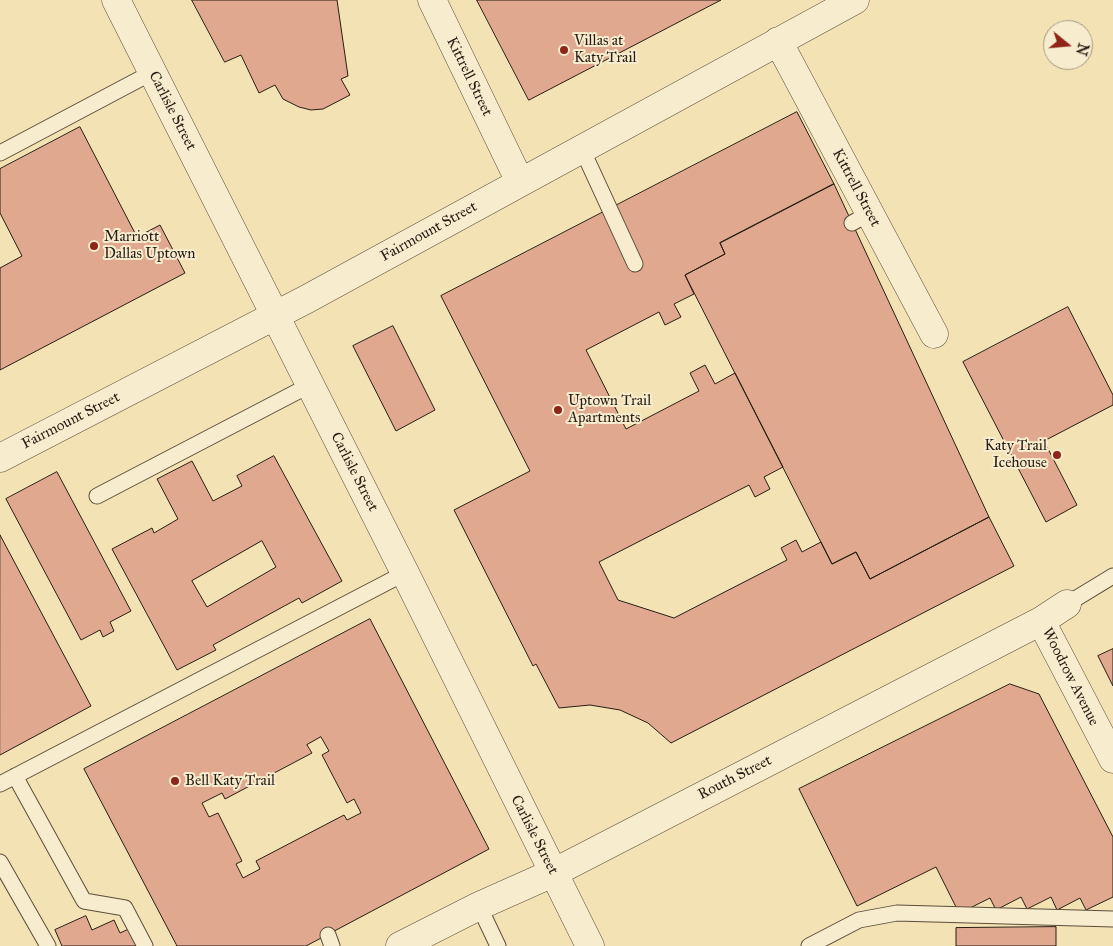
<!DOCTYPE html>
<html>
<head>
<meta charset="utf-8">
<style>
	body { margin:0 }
	#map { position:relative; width:1113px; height:946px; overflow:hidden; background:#f3e2b4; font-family:"IM FELL Great Primer",serif }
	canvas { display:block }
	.north { position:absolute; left:1043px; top:20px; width:50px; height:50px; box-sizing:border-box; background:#f7ecce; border:1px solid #a49983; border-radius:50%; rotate:107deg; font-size:14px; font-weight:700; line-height:20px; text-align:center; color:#281d13 }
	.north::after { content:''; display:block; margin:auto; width:18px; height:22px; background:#8f2418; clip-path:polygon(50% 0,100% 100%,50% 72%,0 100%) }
</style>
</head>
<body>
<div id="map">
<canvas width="1113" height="946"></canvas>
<div class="north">N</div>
</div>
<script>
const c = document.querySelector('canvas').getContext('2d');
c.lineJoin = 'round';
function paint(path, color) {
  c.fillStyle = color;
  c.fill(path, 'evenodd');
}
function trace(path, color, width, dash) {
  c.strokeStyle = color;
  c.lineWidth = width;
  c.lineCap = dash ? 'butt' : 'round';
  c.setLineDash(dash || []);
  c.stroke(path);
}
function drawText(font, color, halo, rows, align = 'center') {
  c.font = font + ' "IM FELL Great Primer",serif';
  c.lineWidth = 4;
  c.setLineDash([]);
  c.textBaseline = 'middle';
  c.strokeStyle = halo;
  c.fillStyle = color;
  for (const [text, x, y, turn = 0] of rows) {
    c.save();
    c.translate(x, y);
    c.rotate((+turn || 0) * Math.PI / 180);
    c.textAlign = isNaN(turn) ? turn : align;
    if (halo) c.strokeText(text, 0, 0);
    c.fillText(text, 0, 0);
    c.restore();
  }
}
const building = new Path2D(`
	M 192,0 L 337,0 L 348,76 L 341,79 L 350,95 L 323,109 L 311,110 L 299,107 L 283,99 L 275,85 L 259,93 L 241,55 L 225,62 Z
	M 477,0 L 721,0 L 529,100 Z
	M 797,112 L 834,184 L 720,243 L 725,254 L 685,275 L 694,294 L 674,304 L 681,317 L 665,325 L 659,312 L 586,350 L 626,429 L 699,391 L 690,373 L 705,365 L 715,384 L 735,373 L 783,467 L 764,477 L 770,489 L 755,497 L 749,485 L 599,562 L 618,600 L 674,618 L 787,560 L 781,548 L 796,540 L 802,552 L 821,542 L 832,564 L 856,552 L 870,579 L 989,517 L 1014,566 L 671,743 L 648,723 L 620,710 L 590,705 L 559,708 L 536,664 L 533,666 L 454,510 L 530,471 L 441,296 Z
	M 80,127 L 137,237 L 160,225 L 185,273 L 0,370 L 0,268 L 22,256 L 0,213 L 0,169 Z
	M 834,184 L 989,517 L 870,579 L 856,552 L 832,564 L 685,275 L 725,254 L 720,243 Z
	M 1068,307 L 1113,395 L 1113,405 L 1044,441 L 1077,505 L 1046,522 L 963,362 Z
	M 393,326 L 435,410 L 396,431 L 353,346 Z
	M 274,456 L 342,581 L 302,603 L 299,598 L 213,645 L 216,650 L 177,670 L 112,549 L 152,528 L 154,533 L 178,519 L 157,479 L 192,461 L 213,501 L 242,486 L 237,476 ZM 262,541 L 276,567 L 207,607 L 192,581 Z
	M 57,472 L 131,611 L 110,622 L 114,631 L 103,637 L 100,630 L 81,640 L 6,499 Z
	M 0,535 L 91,706 L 0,755 Z
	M 370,619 L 489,849 L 306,946 L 177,946 L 84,769 ZM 321,737 L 329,751 L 322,755 L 347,803 L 354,799 L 361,813 L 347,820 L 344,815 L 256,861 L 260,869 L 243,878 L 236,864 L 242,861 L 218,813 L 209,817 L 202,803 L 222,793 L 225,799 L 312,753 L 307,745 Z
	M 1113,649 L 1113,686 L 1098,656 Z
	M 1010,684 L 1039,694 L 1113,837 L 1113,897 L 1086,910 L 1080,898 L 1057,910 L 1051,897 L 1027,909 L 1021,897 L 996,910 L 990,898 L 966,910 L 957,909 L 936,867 L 857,906 L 799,789 Z
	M 86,916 L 92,930 L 114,920 L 120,933 L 133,927 L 142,946 L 62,946 L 55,930 Z
	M 1056,927 L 1056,946 L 956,946 L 956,928 Z`);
const lane = new Path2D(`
	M 582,149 L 635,264
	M 0,153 L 153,72
	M 852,223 L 870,213
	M 97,496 L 310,385
	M 1067,604 L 1113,576
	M 15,776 L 84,901 L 125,908 L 145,946
	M 0,784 L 405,573
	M 0,862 L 48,946
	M 479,906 L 498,946
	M 328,935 L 332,946
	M 809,946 L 859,920 L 897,913 L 1113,919`);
const street = new Path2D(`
	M 116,0 L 405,573 L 590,946
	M 432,0 L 520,182
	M 778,41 L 934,334
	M 0,458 L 307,299 L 855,0
	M 1041,621 L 1113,759
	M 400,946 L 479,906 L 553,873 L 1041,621 L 1067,604`);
const markers = [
	[564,50,5,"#8f2418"],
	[94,246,5,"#8f2418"],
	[558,410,5,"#8f2418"],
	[1057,455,5,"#8f2418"],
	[175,781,5,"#8f2418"]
];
const poiNames = [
	["Villas at",574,41],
	["Katy Trail",574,58],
	["Marriott",104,237],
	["Dallas Uptown",104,254],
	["Uptown Trail",568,401],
	["Apartments",568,418],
	["Katy Trail",1047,446,"right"],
	["Icehouse",1047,463,"right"],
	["Bell Katy Trail",185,781]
];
const streetNames = [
	["Kittrell Street",469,77,64],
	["Carlisle Street",172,111,63],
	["Kittrell Street",856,188,62],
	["Fairmount Street",429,232,-29],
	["Fairmount Street",71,421,-27],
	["Carlisle Street",354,472,63],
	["Woodrow Avenue",1070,677,63],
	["Routh Street",735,778,-27],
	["Carlisle Street",534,835,63]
];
paint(building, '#e0a98f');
trace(building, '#281d13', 1);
trace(lane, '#5b4e3b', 17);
trace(street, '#5b4e3b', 29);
trace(lane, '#f7ecce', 15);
trace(street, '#f7ecce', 28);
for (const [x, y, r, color] of markers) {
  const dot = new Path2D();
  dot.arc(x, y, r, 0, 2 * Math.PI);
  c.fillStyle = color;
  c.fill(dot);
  trace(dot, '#f7ecce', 2);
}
drawText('15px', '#281d13', '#f7ecce', poiNames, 'left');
drawText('15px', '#281d13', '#f7ecce', streetNames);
</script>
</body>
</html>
